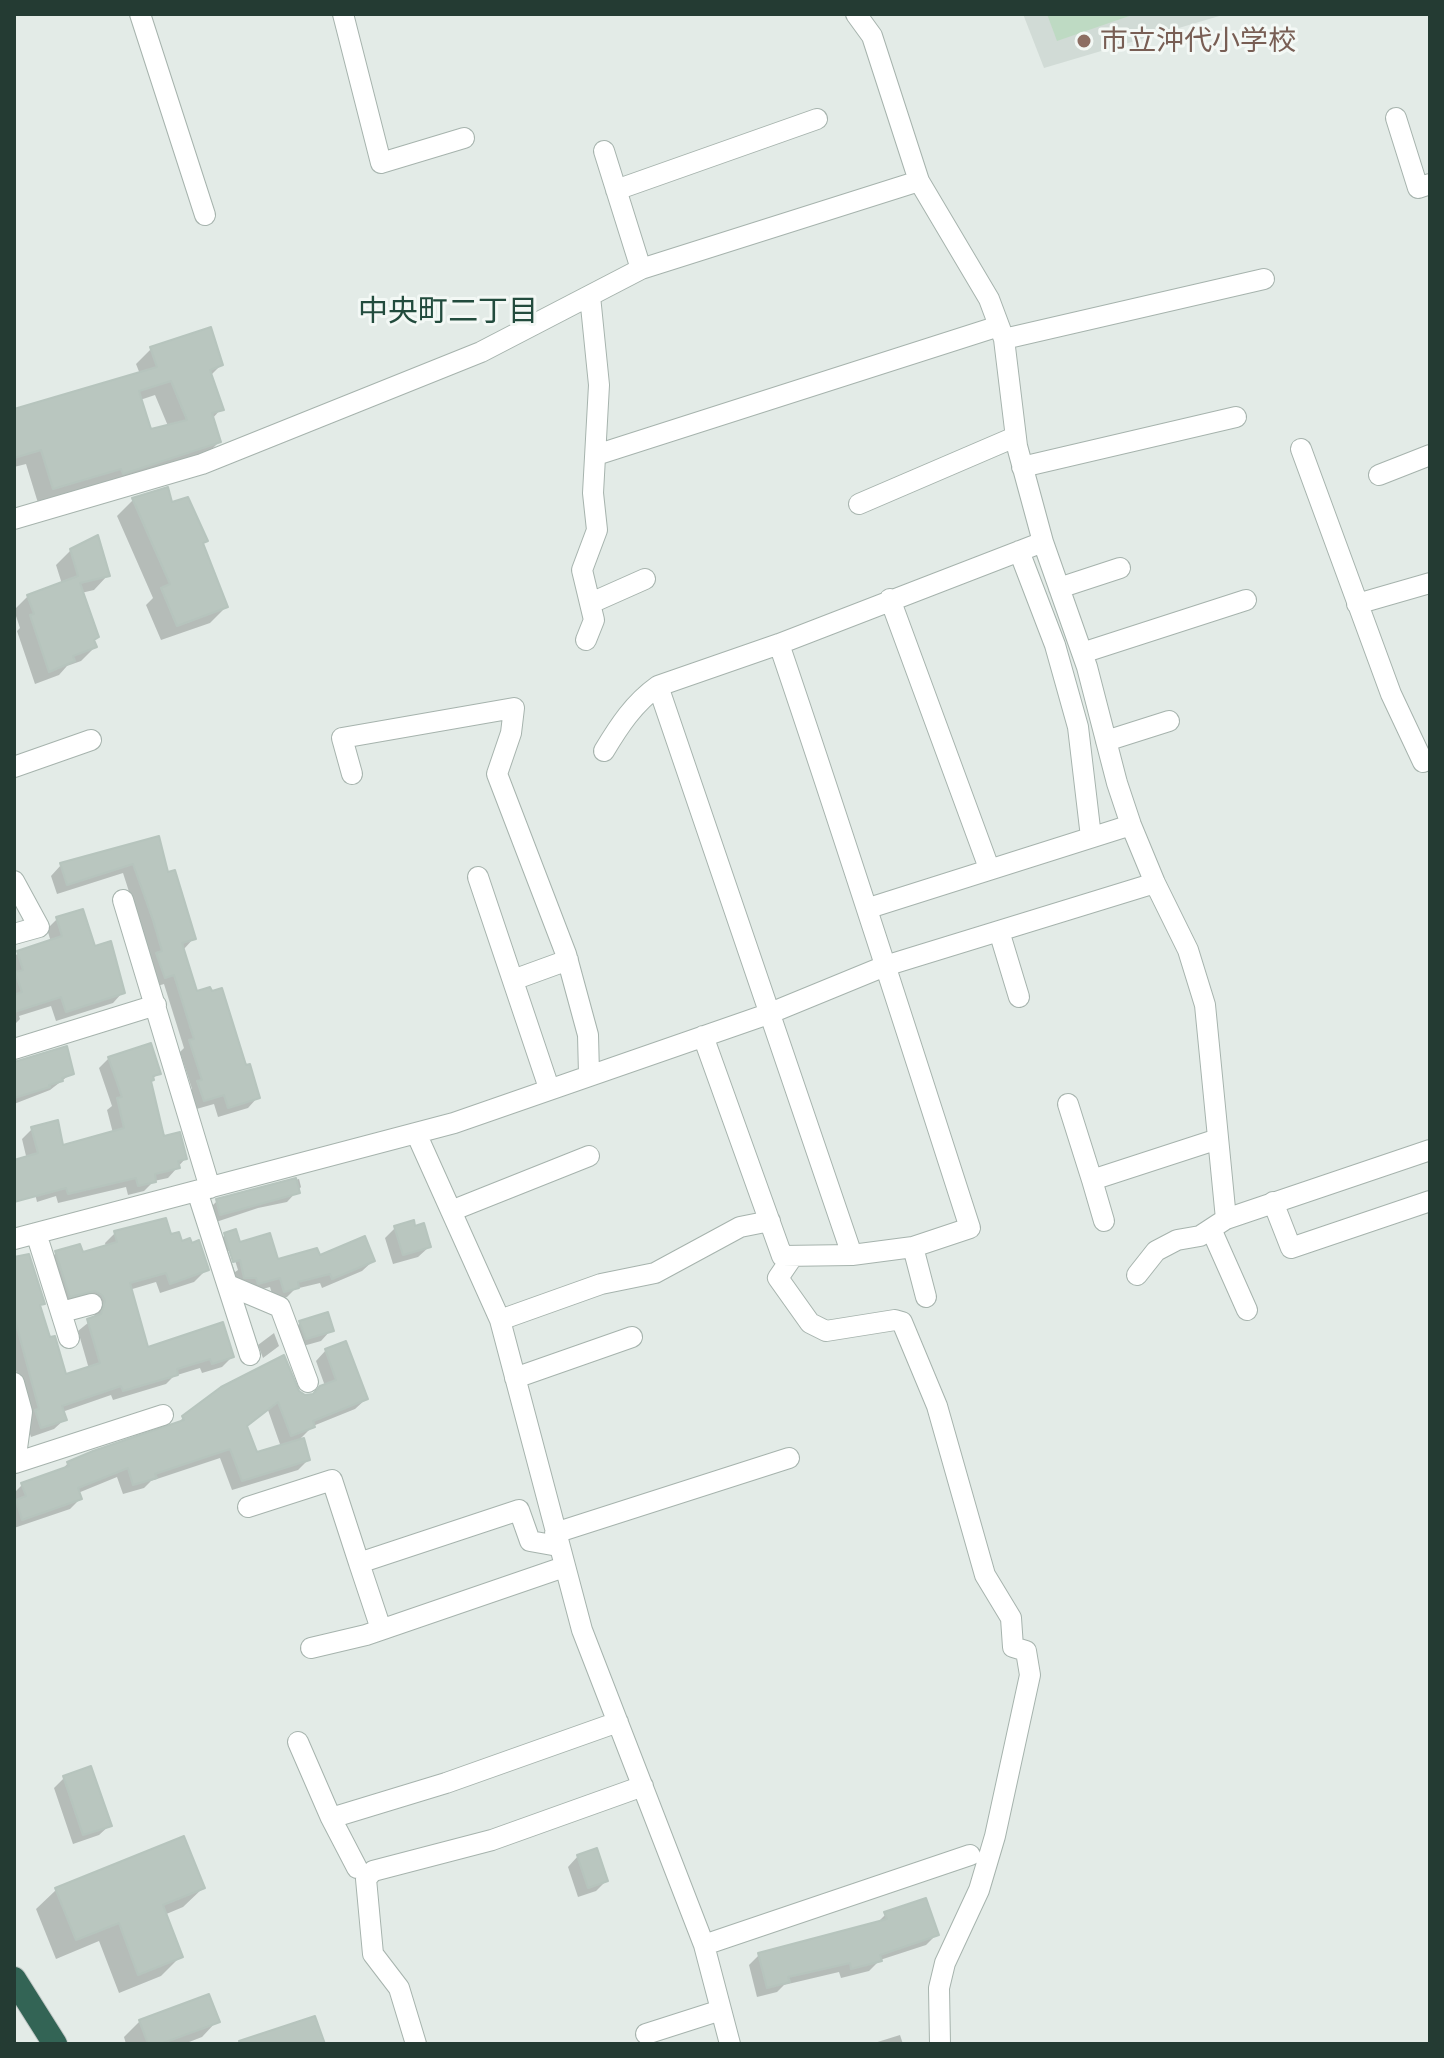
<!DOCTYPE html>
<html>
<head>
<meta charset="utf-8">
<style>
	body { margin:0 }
	#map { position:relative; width:1444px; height:2058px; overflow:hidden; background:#e3ebe7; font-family:"Public Sans",sans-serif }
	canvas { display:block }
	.frame { position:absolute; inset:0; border:16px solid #243b33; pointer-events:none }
</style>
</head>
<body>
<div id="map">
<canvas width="1444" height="2058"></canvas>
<div class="frame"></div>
</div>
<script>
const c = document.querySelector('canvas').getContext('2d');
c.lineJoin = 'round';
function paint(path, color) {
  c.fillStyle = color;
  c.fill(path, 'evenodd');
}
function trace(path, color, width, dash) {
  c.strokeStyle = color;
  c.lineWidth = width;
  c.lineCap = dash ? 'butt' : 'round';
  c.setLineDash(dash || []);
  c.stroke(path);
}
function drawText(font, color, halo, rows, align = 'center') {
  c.font = font + ' "Public Sans","Noto Sans JP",sans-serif';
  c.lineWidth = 6;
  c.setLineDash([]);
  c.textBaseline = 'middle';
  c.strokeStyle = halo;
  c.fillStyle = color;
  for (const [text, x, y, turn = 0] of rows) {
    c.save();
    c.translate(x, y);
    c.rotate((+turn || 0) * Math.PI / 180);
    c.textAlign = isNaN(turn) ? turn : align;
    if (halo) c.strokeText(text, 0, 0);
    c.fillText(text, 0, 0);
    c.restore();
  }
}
const built = new Path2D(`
	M 1023,14 L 1226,14 L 1044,68 Z`);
const green = new Path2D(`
	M 1047,14 L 1135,14 L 1057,41 Z`);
const shadow = new Path2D(`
	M 151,349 L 221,365 L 210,376 L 221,409 L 212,419 L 219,442 L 204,457 L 38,503 L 26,464 L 14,467 L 14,411 L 140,374 L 136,364 ZM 155,395 L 168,426 L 150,431 L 140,400 Z
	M 133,500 L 171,505 L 205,541 L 201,545 L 226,607 L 210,623 L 161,640 L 146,605 L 153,598 L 117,516 Z
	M 71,550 L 108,575 L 94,590 L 81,593 L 95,647 L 81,661 L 67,666 L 59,675 L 35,684 L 17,631 L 20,628 L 14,610 L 28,596 L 62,584 L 56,565 Z
	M 157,838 L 167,875 L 194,938 L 184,949 L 196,993 L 245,1068 L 258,1097 L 248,1108 L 218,1117 L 214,1104 L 193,1110 L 188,1093 L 192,1089 L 180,1052 L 184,1048 L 164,984 L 154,987 L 151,960 L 123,873 L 57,894 L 51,876 L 61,865 Z
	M 57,919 L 94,949 L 123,992 L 113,1003 L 56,1021 L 51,1006 L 19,1016 L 20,1019 L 14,1025 L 14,957 L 18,953 L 51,942 L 47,929 Z
	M 109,1058 L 159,1073 L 149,1082 L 162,1138 L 185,1159 L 168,1178 L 154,1181 L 144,1191 L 128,1195 L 126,1187 L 58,1203 L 56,1196 L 37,1202 L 22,1139 L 32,1129 L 62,1147 L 113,1133 L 107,1110 L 112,1106 L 99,1068 Z
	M 14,1063 L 72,1073 L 50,1090 L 14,1104 Z
	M 299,1179 L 301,1187 L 287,1202 L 258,1208 L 210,1224 L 207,1211 L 217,1201 Z
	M 396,1227 L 429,1247 L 418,1257 L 393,1264 L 385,1238 Z
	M 115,1233 L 170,1237 L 181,1243 L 207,1269 L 194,1282 L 160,1293 L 156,1282 L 129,1290 L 146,1350 L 232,1357 L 222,1367 L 202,1373 L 200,1368 L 174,1376 L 166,1384 L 113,1400 L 111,1395 L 62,1412 L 65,1419 L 54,1429 L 31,1437 L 26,1422 L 29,1419 L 14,1363 L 14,1259 L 42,1303 L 39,1307 L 64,1377 L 89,1369 L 78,1331 L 94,1318 L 95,1313 L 60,1306 L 46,1263 L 56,1253 L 81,1255 L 106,1247 L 105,1243 Z
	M 225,1235 L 239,1244 L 276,1261 L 318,1258 L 373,1261 L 362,1271 L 322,1288 L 320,1283 L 295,1289 L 287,1297 L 274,1301 L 270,1287 L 248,1293 L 234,1287 L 215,1245 ZM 228,1251 L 232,1251 L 238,1270 L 235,1272 Z
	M 300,1323 L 331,1330 L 321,1341 L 296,1348 L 290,1333 Z
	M 274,1333 L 279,1346 L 263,1358 L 258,1345 Z
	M 326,1350 L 366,1399 L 355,1409 L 313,1426 L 301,1438 L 308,1460 L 298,1470 L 232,1490 L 220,1458 L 151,1481 L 144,1488 L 123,1494 L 117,1477 L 78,1493 L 80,1499 L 70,1509 L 14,1528 L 14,1493 L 22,1485 L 60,1472 L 68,1463 L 176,1425 L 184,1417 L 298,1393 L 305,1397 L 313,1396 L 325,1386 L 316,1361 ZM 268,1410 L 281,1447 L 256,1455 L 245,1427 Z
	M 64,1778 L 110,1825 L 99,1835 L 73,1844 L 54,1788 Z
	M 183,1838 L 203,1888 L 183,1907 L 164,1915 L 180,1957 L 161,1976 L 119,1993 L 99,1941 L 56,1959 L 36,1909 L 56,1890 Z
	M 578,1856 L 606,1881 L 596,1891 L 578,1897 L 568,1867 Z
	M 886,1914 L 936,1935 L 926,1945 L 880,1960 L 869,1971 L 841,1978 L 839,1972 L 784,1985 L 777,1992 L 757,1997 L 749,1965 L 759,1955 L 876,1924 Z
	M 140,2021 L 217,2021 L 202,2037 L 184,2044 L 126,2044 L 124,2037 Z
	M 900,2035 L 903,2044 L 871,2044 Z`);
const building = new Path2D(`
	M 211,327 L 223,365 L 210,370 L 224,410 L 212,413 L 221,442 L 123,474 L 121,469 L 53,489 L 41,450 L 14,458 L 14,409 L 157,367 L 150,347 ZM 171,381 L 187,420 L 151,429 L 139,391 Z
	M 168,487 L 172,502 L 188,497 L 208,541 L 203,543 L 228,607 L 177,626 L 161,588 L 170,584 L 132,498 Z
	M 98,535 L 110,576 L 80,583 L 99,637 L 94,640 L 97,647 L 73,656 L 75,661 L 49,672 L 30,615 L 34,614 L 27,595 L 78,576 L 70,549 Z
	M 159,836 L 168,872 L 175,870 L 196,939 L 182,943 L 197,991 L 210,987 L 212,991 L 222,988 L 246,1065 L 250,1064 L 260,1098 L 228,1108 L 224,1095 L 204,1101 L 197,1081 L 202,1080 L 189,1040 L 194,1039 L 174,975 L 165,978 L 156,953 L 162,951 L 153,920 L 133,864 L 67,885 L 60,863 Z
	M 83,909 L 95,946 L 111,941 L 125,993 L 66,1012 L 61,997 L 14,1012 L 14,995 L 22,992 L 15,972 L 23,970 L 17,951 L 62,936 L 56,917 Z
	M 151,1043 L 161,1074 L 153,1076 L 154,1080 L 151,1081 L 164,1136 L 180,1132 L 187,1159 L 178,1161 L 180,1168 L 155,1174 L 156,1182 L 138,1186 L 136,1178 L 68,1194 L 66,1188 L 14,1202 L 14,1160 L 38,1153 L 31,1127 L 58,1120 L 63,1145 L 124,1128 L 117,1098 L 122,1097 L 108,1057 Z
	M 67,1046 L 74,1074 L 62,1078 L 63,1081 L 49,1085 L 50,1087 L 14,1098 L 14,1062 Z
	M 296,1178 L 300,1193 L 220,1215 L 216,1199 Z
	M 166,1218 L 171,1234 L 179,1232 L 182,1241 L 190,1238 L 192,1243 L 199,1240 L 209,1270 L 170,1284 L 166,1273 L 130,1283 L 148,1347 L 223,1322 L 234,1357 L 212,1364 L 210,1359 L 177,1369 L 178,1375 L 123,1391 L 121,1386 L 62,1406 L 67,1420 L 41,1428 L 35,1410 L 39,1409 L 14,1316 L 14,1257 L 29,1254 L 45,1304 L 40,1305 L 50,1337 L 55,1336 L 66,1374 L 100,1363 L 87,1319 L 101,1314 L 105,1301 L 102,1295 L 95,1291 L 70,1297 L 55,1251 L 80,1244 L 83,1252 L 117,1242 L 114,1231 Z
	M 414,1220 L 415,1226 L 424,1223 L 431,1247 L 403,1255 L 394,1226 Z
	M 236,1229 L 240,1242 L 270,1233 L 278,1259 L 317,1248 L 320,1255 L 365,1236 L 375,1261 L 332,1279 L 330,1274 L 298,1282 L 299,1288 L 284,1292 L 280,1278 L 258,1284 L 256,1278 L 244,1278 L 240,1260 L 233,1262 L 224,1233 Z
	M 328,1312 L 334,1331 L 306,1339 L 299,1321 Z
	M 346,1341 L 368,1399 L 313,1421 L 315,1427 L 291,1436 L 278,1402 L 247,1426 L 257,1452 L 304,1438 L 310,1460 L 242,1481 L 230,1449 L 155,1474 L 157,1478 L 133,1485 L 128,1468 L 78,1488 L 82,1499 L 22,1520 L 16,1500 L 26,1496 L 21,1483 L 69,1466 L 67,1462 L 93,1451 L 184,1420 L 182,1416 L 221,1387 L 284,1355 L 299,1391 L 305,1395 L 313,1394 L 320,1386 L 336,1380 L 325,1349 Z
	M 91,1766 L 112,1826 L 83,1835 L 63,1776 Z
	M 184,1836 L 205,1888 L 163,1905 L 183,1957 L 138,1975 L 119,1923 L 76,1940 L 55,1888 Z
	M 597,1848 L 608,1881 L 588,1888 L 577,1855 Z
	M 926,1898 L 939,1935 L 880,1955 L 882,1961 L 851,1969 L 850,1963 L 788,1977 L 790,1982 L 767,1988 L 758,1953 L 887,1919 L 884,1912 Z
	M 209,1994 L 220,2022 L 160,2044 L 148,2044 L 139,2020 Z
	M 315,2016 L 325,2044 L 240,2044 L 239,2041 Z`);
const street = new Path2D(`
	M 140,14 L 205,215
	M 343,14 L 381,163 L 464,138
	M 856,14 L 872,36 L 919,181 L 989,299 L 1004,339 L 1017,446 L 1043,542 L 1087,667 L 1117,783 L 1131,825 L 1155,883 L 1188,950 L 1205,1005 L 1226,1219
	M 1396,118 L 1418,188 L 1430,184
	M 604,151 L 641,269
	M 616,190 L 817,119
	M 1004,339 L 1264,279
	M 1301,449 L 1391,694 L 1423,762
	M 596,455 L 999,326
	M 1022,467 L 1236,417
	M 1379,475 L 1430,455
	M 859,504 L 1015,437
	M 14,519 L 202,464 L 481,352 L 641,269 L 919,181
	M 1019,551 L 1055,645 L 1078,727 L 1091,837
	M 1059,588 L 1120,568
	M 890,599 L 989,868
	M 591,603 L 645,579
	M 1357,604 L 1430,583
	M 586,640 L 594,620 L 582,570 L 597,530 L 593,493 L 599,385 L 590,296
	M 1082,653 L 1246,600
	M 1106,741 L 1169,721
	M 604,751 C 619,726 634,703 658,686
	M 14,767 L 91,740
	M 352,774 L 342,738 L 514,708 L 511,733 L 497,774 L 566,954 L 588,1035 L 589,1074
	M 478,877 L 549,1088
	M 14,881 L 39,927 L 14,934
	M 123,900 L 210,1188
	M 869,908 L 1131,825
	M 999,931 L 1019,997
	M 513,980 L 568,960
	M 703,1036 L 782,1256 L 852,1255 L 913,1247 L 970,1228 C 907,1033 845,838 779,644
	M 14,1049 L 156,1005
	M 1068,1104 L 1092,1180
	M 416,1133 L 500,1320 L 582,1630 L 704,1945 L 730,2044
	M 197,1191 L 250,1355
	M 1273,1202 L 1291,1248 L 1430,1201
	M 451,1211 L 589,1156
	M 1104,1221 L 1092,1180 L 1218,1139
	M 1211,1229 L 1247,1310
	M 36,1233 L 69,1338
	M 14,1239 L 454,1123 L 768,1014 L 885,966 L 1155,883
	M 913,1247 L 926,1297
	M 852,1255 L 658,686 L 779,644 L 1043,542
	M 793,1256 L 778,1278 L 810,1323 L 826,1331 L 895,1320 L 902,1322 L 937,1406 L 985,1575 L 1011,1618 L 1013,1647 L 1026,1651 L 1030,1675 L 995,1836 L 979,1890 L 945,1963 L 939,1988 L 940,2044
	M 1137,1275 L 1156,1251 L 1177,1240 L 1200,1236 L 1226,1219 L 1430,1150
	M 228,1285 L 280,1307 L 308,1382
	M 62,1312 L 92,1304
	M 500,1320 L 601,1284 L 655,1273 L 740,1227 L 770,1221
	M 515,1378 L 632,1337
	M 14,1383 L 22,1412 L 15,1463 L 163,1415
	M 248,1507 L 332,1480 L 359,1563
	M 555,1533 L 789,1458
	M 381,1629 L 359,1563 L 519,1510 L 530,1541 L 558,1546
	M 311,1648 L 366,1635 L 564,1567
	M 298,1742 L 331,1818 L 446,1783 L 618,1722
	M 331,1818 L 357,1868
	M 704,1945 L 970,1855
	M 646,2034 L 721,2010
	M 416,2044 L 399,1988 L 373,1954 L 366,1879 L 373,1871 L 492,1840 L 643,1786`);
const highway = new Path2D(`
	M 14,1979 L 55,2044`);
const markers = [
	[1084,41,8,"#8d6e63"]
];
const educationNames = [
	["市立沖代小学校",1100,41]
];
const neighbourhoodNames = [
	["中央町二丁目",448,312]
];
paint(built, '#d1dbd6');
paint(green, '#bedac3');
paint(shadow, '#0003');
paint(building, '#b9c6bf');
trace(building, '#b6c4bd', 2);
trace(street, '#a6b3ad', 22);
trace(highway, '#c2c8c6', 26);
trace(street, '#fff', 20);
trace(highway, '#336455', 24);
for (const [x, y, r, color] of markers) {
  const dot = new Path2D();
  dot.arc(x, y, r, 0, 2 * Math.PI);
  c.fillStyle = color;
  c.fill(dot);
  trace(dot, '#f3f8f5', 3);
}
drawText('28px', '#785e54', '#f3f8f5', educationNames, 'left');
drawText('30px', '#224b3d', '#f3f8f5', neighbourhoodNames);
</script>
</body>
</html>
